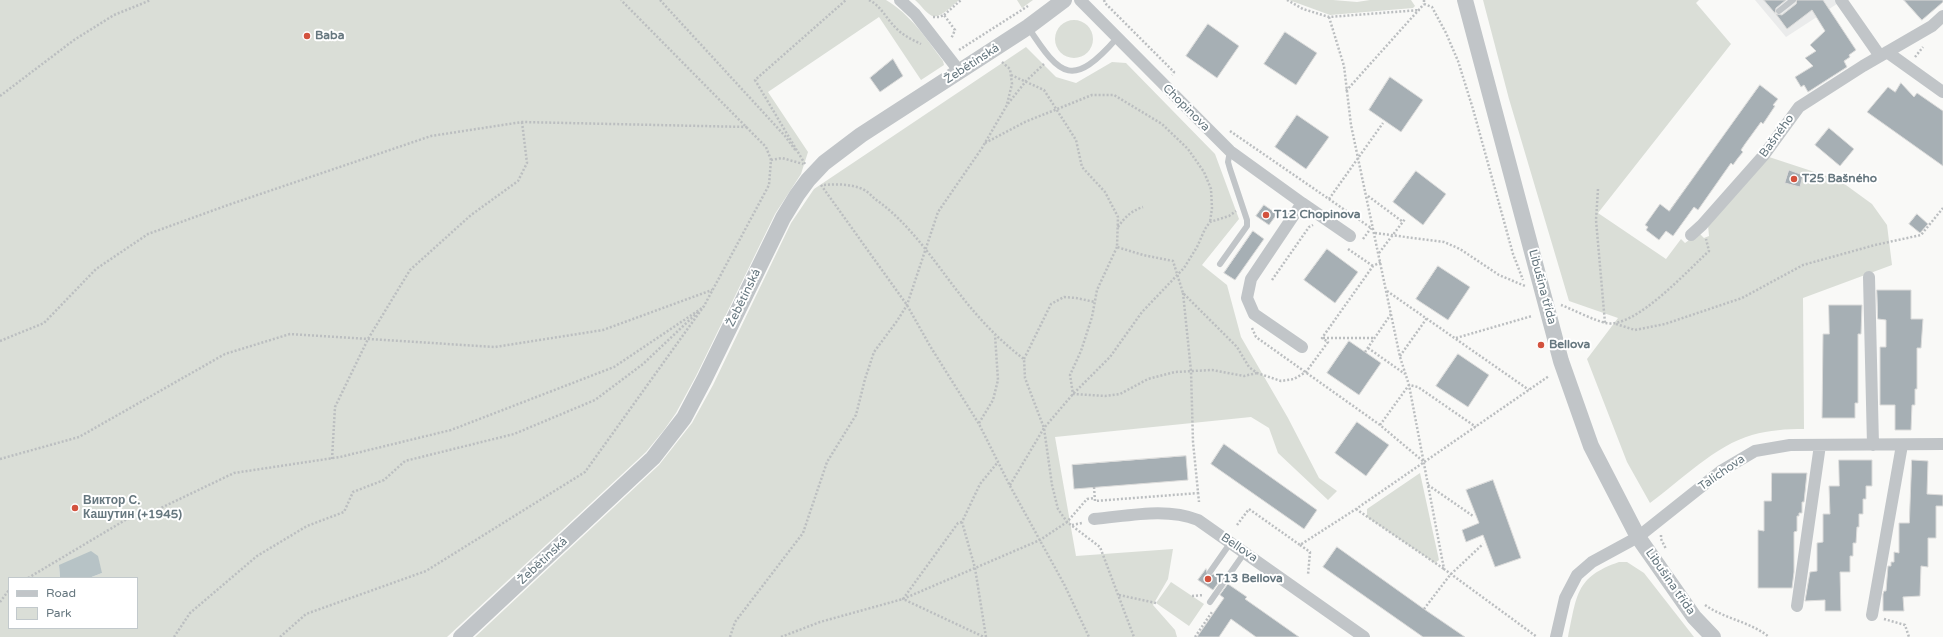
<!DOCTYPE html>
<html>
<head>
<meta charset="utf-8">
<style>
	body { margin:0 }
	#map { position:relative; width:1943px; height:637px; overflow:hidden; background:#f9f9f7; font-family:"Varela Round",sans-serif }
	canvas { display:block }
	.legend { position:absolute; left:8px; top:577px; width:130px; height:52px; box-sizing:border-box; background:#fff; border:1px solid #c2c9cc; margin:0; padding:5px 7px; list-style:none; font-size:12px; color:#66777f }
	.legend li { display:flex; align-items:center; gap:8px; height:20px }
	.legend b { width:20px; border:1px solid #c2c9cc }
</style>
</head>
<body>
<div id="map">
<canvas width="1943" height="637"></canvas>
<ul class="legend">
<li><b style="height:5px;background:#c1c5c8"></b>Road</li>
<li><b style="height:11px;background:#daded7"></b>Park</li>
</ul>
</div>
<script>
const c = document.querySelector('canvas').getContext('2d');
c.lineJoin = 'round';
function paint(path, color) {
  c.fillStyle = color;
  c.fill(path, 'evenodd');
}
function trace(path, color, width, dash) {
  c.strokeStyle = color;
  c.lineWidth = width;
  c.lineCap = dash ? 'butt' : 'round';
  c.setLineDash(dash || []);
  c.stroke(path);
}
function drawText(font, color, halo, rows, align = 'center') {
  c.font = font + ' "Varela Round",sans-serif';
  c.lineWidth = 4;
  c.setLineDash([]);
  c.textBaseline = 'middle';
  c.strokeStyle = halo;
  c.fillStyle = color;
  for (const [text, x, y, turn = 0] of rows) {
    c.save();
    c.translate(x, y);
    c.rotate((+turn || 0) * Math.PI / 180);
    c.textAlign = isNaN(turn) ? turn : align;
    if (halo) c.strokeText(text, 0, 0);
    c.fillText(text, 0, 0);
    c.restore();
  }
}
const built = new Path2D(`
	M 1755,0 L 1843,0 L 1786,37 Z`);
const green = new Path2D(`
	M 0,0 L 886,0 C 910,14 927,39 943,61 L 944,65 L 921,80 L 879,17 L 768,92 L 808,152 L 801,174 L 775,214 L 696,376 L 676,413 L 664,430 L 646,452 L 447,637 L 0,637 ZM 59,565 L 102,573 L 89,578 L 137,578 L 137,628 L 9,628 L 9,578 L 60,578 Z
	M 915,0 L 959,0 C 953,5 940,19 932,16 C 926,13 920,4 915,0 Z
	M 1017,0 L 1033,0 L 1022,8 Z
	M 1289,0 L 1333,0 L 1357,2 L 1370,0 L 1411,0 L 1415,6 L 1413,8 L 1330,15 Z
	M 1483,0 L 1699,0 L 1696,3 L 1731,44 L 1598,213 L 1666,259 L 1681,239 L 1685,243 L 1699,233 L 1704,238 L 1709,236 L 1708,225 L 1769,157 L 1839,180 L 1872,204 L 1887,225 L 1892,265 L 1803,298 L 1804,429 C 1786,429 1770,430 1752,435 C 1716,445 1680,481 1650,503 L 1627,462 L 1587,359 L 1618,318 L 1569,301 L 1509,99 Z
	M1055 39a19 19 0 1 1 38 0a19 19 0 1 1-38 0Z
	M 1026,47 L 1056,77 L 1076,83 L 1112,62 L 1126,63 L 1215,154 L 1239,219 L 1202,265 L 1227,285 L 1241,337 L 1288,418 L 1319,478 L 1337,491 L 1328,500 L 1278,453 L 1269,428 L 1251,417 L 1055,437 L 1076,556 L 1173,549 L 1168,579 L 1153,605 L 1175,630 L 1177,637 L 475,637 L 659,465 L 692,423 L 713,385 L 791,223 L 814,189 Z
	M 1420,473 L 1439,560 L 1435,563 L 1367,517 L 1367,509 Z
	M 1619,562 L 1627,562 L 1644,573 L 1694,637 L 1568,637 C 1577,596 1575,577 1619,562 Z
	M 1171,582 L 1204,604 L 1189,626 L 1156,603 Z`);
const water = new Path2D(`
	M 91,551 L 98,556 L 102,573 L 89,578 L 60,578 L 59,565 Z`);
const building = new Path2D(`
	M 1764,0 L 1786,0 L 1776,8 L 1775,13 Z
	M 1797,0 L 1823,0 L 1856,50 L 1849,55 L 1850,57 L 1844,61 L 1847,67 L 1808,92 L 1804,85 L 1801,87 L 1795,77 L 1813,66 L 1805,58 L 1816,51 L 1810,45 L 1825,31 L 1812,10 L 1787,29 L 1776,14 L 1782,15 L 1796,4 Z
	M 1904,0 L 1943,0 L 1943,2 L 1922,20 Z
	M 1208,24 L 1239,46 L 1217,78 L 1186,56 Z
	M 1285,32 L 1317,53 L 1296,85 L 1264,64 Z
	M 893,59 L 903,76 L 880,92 L 870,78 Z
	M 1390,77 L 1423,100 L 1401,132 L 1369,110 Z
	M 1901,83 L 1914,97 L 1917,93 L 1943,111 L 1943,166 L 1867,112 L 1888,87 L 1895,92 Z
	M 1760,85 L 1778,99 L 1773,105 L 1775,106 L 1763,124 L 1761,122 L 1745,144 L 1741,150 L 1743,152 L 1738,158 L 1733,165 L 1731,163 L 1698,210 L 1694,207 L 1673,236 L 1666,231 L 1659,240 L 1646,230 L 1648,227 L 1645,225 L 1660,204 L 1669,211 Z
	M 1297,115 L 1329,137 L 1306,169 L 1275,147 Z
	M 1829,128 L 1854,149 L 1840,166 L 1815,145 Z
	M 1789,170 L 1803,175 L 1800,187 L 1785,183 Z
	M 1416,171 L 1446,194 L 1423,225 L 1393,202 Z
	M 1264,205 L 1277,214 L 1269,225 L 1256,216 Z
	M 1917,214 L 1928,224 L 1920,233 L 1909,224 Z
	M 1253,231 L 1264,239 L 1235,280 L 1224,273 Z
	M 1327,249 L 1358,272 L 1335,303 L 1304,280 Z
	M 1438,266 L 1470,287 L 1448,320 L 1416,299 Z
	M 1877,290 L 1911,290 L 1911,319 L 1923,319 L 1921,348 L 1917,348 L 1917,389 L 1915,389 L 1915,405 L 1912,405 L 1911,430 L 1895,430 L 1895,405 L 1880,405 L 1880,347 L 1886,347 L 1886,320 L 1878,319 Z
	M 1829,305 L 1862,305 L 1861,334 L 1858,334 L 1858,403 L 1855,403 L 1855,418 L 1822,418 L 1823,334 L 1829,334 Z
	M 1349,341 L 1381,363 L 1359,395 L 1327,373 Z
	M 1458,354 L 1489,375 L 1468,407 L 1436,386 Z
	M 1357,422 L 1389,445 L 1366,476 L 1335,453 Z
	M 1224,444 L 1317,510 L 1304,529 L 1211,464 Z
	M 1186,456 L 1188,480 L 1074,489 L 1072,465 Z
	M 1839,460 L 1872,460 L 1872,486 L 1866,486 L 1866,499 L 1863,499 L 1863,514 L 1859,514 L 1859,527 L 1857,527 L 1856,543 L 1853,543 L 1853,556 L 1850,556 L 1850,572 L 1840,572 L 1841,611 L 1825,611 L 1825,600 L 1805,601 L 1810,572 L 1817,571 L 1817,543 L 1823,542 L 1823,514 L 1830,514 L 1829,486 L 1839,486 Z
	M 1912,460 L 1928,461 L 1927,494 L 1943,495 L 1943,506 L 1936,506 L 1936,538 L 1928,538 L 1928,567 L 1921,566 L 1920,596 L 1903,597 L 1904,611 L 1883,611 L 1883,594 L 1884,591 L 1886,591 L 1888,566 L 1891,566 L 1891,562 L 1894,562 L 1894,552 L 1899,553 L 1899,523 L 1909,523 Z
	M 1772,473 L 1807,473 L 1804,502 L 1802,502 L 1802,513 L 1799,513 L 1799,516 L 1797,516 L 1797,531 L 1794,532 L 1794,572 L 1792,588 L 1758,588 L 1758,530 L 1764,531 L 1764,501 L 1771,501 Z
	M 1493,480 L 1521,558 L 1495,567 L 1483,535 L 1466,542 L 1462,530 L 1479,523 L 1466,490 Z
	M 1337,547 L 1424,609 L 1465,637 L 1423,637 L 1323,567 Z
	M 1206,569 L 1208,576 L 1214,574 L 1221,579 L 1213,590 L 1198,580 Z
	M 1228,584 L 1247,597 L 1245,599 L 1299,637 L 1256,637 L 1231,619 L 1219,637 L 1197,637 L 1224,598 L 1220,595 Z`);
const path = new Path2D(`
	M 660,0 L 785,136 L 796,151
	M 869,0 C 880,5 886,18 895,27 C 902,35 911,39 921,44
	M 1104,0 L 1105,3 L 1174,72 L 1172,75
	M 1287,0 L 1303,9 L 1329,17 L 1420,10
	M 1424,0 L 1424,4 L 1432,7 L 1446,33 L 1458,61 L 1473,109 L 1513,254 L 1523,280
	M 944,15 L 961,0
	M 933,17 L 939,17 L 944,15 L 955,30 L 951,39
	M 1329,17 L 1344,66 L 1351,125 L 1400,357 L 1409,385 L 1444,569 L 1537,637
	M 959,50 L 1028,6
	M 1915,57 L 1923,47
	M 1002,62 L 1010,69 L 1012,84 L 1007,104
	M 1011,75 L 1044,90 L 1076,140 L 1082,167 L 1105,192 L 1118,217 L 1117,247 L 1143,255 L 1173,261 L 1183,293 L 1237,347 L 1249,367 L 1257,373 L 1281,381 L 1294,379 L 1306,372 L 1328,342 L 1322,338 L 1373,266 L 1381,262
	M 1346,91 L 1424,4
	M 0,96 L 74,40 L 114,15 L 151,0
	M 1230,131 L 1374,230
	M 985,143 L 1025,122 L 1092,95 L 1114,95 L 1162,124 L 1188,149 L 1204,172 L 1211,189 L 1212,208 L 1210,222
	M 771,160 L 782,158 L 803,164
	M 805,164 L 755,80 L 846,0
	M 821,185 L 907,305 L 930,346 L 979,424 L 1010,486 L 1064,584 L 1089,637
	M 824,185 C 836,184 849,184 860,188 C 866,190 871,195 875,199 C 911,224 935,263 962,297 C 981,321 1000,341 1024,359 L 1025,378 L 1044,428 L 1052,485 L 1058,509 L 1067,522 L 1100,547 L 1134,637
	M 1598,189 L 1596,220 L 1605,323
	M 1368,196 L 1403,222
	M 1329,199 L 1383,123
	M 1118,227 C 1125,217 1131,211 1143,207
	M 1375,233 L 1444,242 L 1460,249 L 1499,275 L 1525,286
	M 1363,239 L 1371,228
	M 1117,247 L 1097,290 L 1092,317 L 1081,351 L 1070,375 L 1073,394 L 1105,396 L 1120,394 L 1148,379 L 1175,372 L 1212,370 L 1244,376 L 1257,373
	M 1348,249 L 1373,266
	M 1379,253 L 1405,219
	M 1272,280 L 1309,227 L 1313,225
	M 1387,291 L 1529,390
	M 1183,293 L 1191,371 L 1193,442 L 1199,502
	M 1561,305 C 1572,309 1595,321 1606,323 C 1635,329 1688,270 1709,251 L 1706,239
	M 1616,324 L 1635,330 L 1665,324 L 1742,298 L 1803,265 L 1875,245 L 1921,235 L 1943,208
	M 1252,328 L 1256,337 L 1380,425 L 1424,462
	M 1323,338 L 1375,338
	M 1456,338 L 1532,316
	M 0,341 L 44,323 L 96,269 L 148,234 L 228,205 L 431,136 L 522,122 L 747,127
	M 1368,348 L 1405,374
	M 1365,352 L 1391,314
	M 1400,356 L 1427,318
	M 1024,359 L 1051,304 L 1064,297 L 1076,298 L 1095,302
	M 979,423 L 993,400 L 998,380 L 995,335
	M 1380,425 L 1409,385 L 1418,387 L 1476,427
	M 0,459 L 79,437 L 225,354 L 290,334 L 495,347 L 603,330 L 712,290
	M 332,459 L 335,407 L 368,339 L 410,270 L 471,215 L 518,181 L 527,163 L 522,122
	M 1010,485 L 1044,428 L 1073,394 L 1110,357 L 1142,312 L 1184,268 L 1197,247 L 1205,229 L 1210,222 L 1229,216 L 1236,211
	M 1428,485 L 1473,516
	M 1094,487 L 1095,501 L 1199,493
	M 1356,509 L 1444,569
	M 962,522 L 958,523 L 903,599 L 984,637
	M 1072,525 L 1082,523
	M 1237,525 L 1249,509 L 1300,545 L 1356,509 L 1549,376
	M 1661,535 L 1661,539 L 1666,549
	M 1300,545 L 1310,552 L 1308,575
	M 28,578 L 127,519 L 142,517 L 234,473 L 340,457 L 451,430 L 614,367 L 702,308
	M 1119,595 L 1156,603
	M 1192,596 L 1204,595
	M 0,602 L 9,590
	M 1705,605 C 1725,619 1751,622 1769,637
	M 1424,609 L 1450,575 L 1483,544
	M 1884,619 L 1905,625 L 1909,637
	M 174,637 L 190,613 L 257,556 L 307,526 L 344,512 L 353,492 L 384,480 L 405,461 L 514,434 L 595,400 L 643,364 L 698,312
	M 280,637 L 306,614 L 426,571 L 585,472 L 704,306 L 769,185 L 771,160 L 766,147 L 621,0
	M 730,637 L 735,622 L 803,533 L 827,462 L 856,415 L 865,379 L 874,352 L 897,321 L 907,305 L 938,212 L 982,148 L 1007,105 L 1026,81 L 1044,64
	M 781,637 L 820,622 L 903,599 L 1040,540 L 1067,522 L 1087,499 L 1095,498
	M 986,637 L 975,568 L 962,522 L 980,484 L 998,462
	M 1195,637 L 1212,612`);
const service = new Path2D(`
	M 1779,11 L 1793,0
	M 1028,27 C 1061,78 1073,88 1117,38
	M 1220,264 L 1247,226 L 1247,220 L 1230,169 L 1228,162 L 1230,151
	M 1210,572 L 1231,542
	M 1210,602 L 1245,552`);
const minor = new Path2D(`
	M 900,0 L 915,14 L 960,72
	M 1080,0 L 1215,136 L 1230,151 L 1302,203 L 1251,279 L 1247,298 L 1254,314 L 1302,347
	M 1841,0 L 1880,56
	M 1887,52 L 1943,92
	M 1302,203 L 1350,236
	M 1691,235 L 1702,225 L 1764,155 L 1799,107 L 1863,66 L 1932,26 L 1943,16
	M 1869,277 L 1873,445
	M 1094,519 C 1128,516 1166,507 1198,520 L 1364,637
	M 1797,606 L 1820,445
	M 1872,615 L 1902,445
	M 1556,637 L 1565,598 L 1577,575 L 1592,562 L 1638,537 L 1721,471 L 1755,451 L 1790,445 L 1943,444`);
const tertiary = new Path2D(`
	M 1465,0 L 1561,361 L 1591,446 L 1638,537 L 1694,617 L 1713,637
	M 461,637 L 653,458 L 684,418 L 704,380 L 783,218 L 797,195 L 808,180 L 824,163 L 861,135 L 1028,27 L 1064,0`);
const markers = [
	[307,36,4,"#d3523e"],
	[1794,179,4,"#d3523e"],
	[1266,215,4,"#d3523e"],
	[1541,345,4,"#d3523e"],
	[75,508,4,"#d3523e"],
	[1208,579,4,"#d3523e"]
];
const poiNames = [
	["Baba",315,36],
	["T25 Bašného",1802,179],
	["T12 Chopinova",1274,215],
	["Bellova",1549,345],
	["Виктор С.",83,501],
	["Кашутин (+1945)",83,515],
	["T13 Bellova",1216,579]
];
const streetNames = [
	["Žebětínská",972,64,-33],
	["Chopinova",1186,108,45],
	["Bašného",1777,136,-54],
	["Libušina třída",1542,287,75],
	["Žebětínská",744,298,-64],
	["Talichova",1722,473,-35],
	["Bellova",1239,548,34],
	["Žebětínská",543,561,-43],
	["Libušina třída",1670,582,55]
];
paint(built, '#eaebeb');
paint(green, '#daded7');
paint(water, '#b7c3c6');
paint(building, '#a6afb4');
trace(building, '#dbdbda', 1);
trace(path, '#bbbec0', 2.5, [2, 2]);
trace(service, '#c1c5c8', 6);
trace(minor, '#c1c5c8', 12);
trace(tertiary, '#c1c5c8', 16);
for (const [x, y, r, color] of markers) {
  const dot = new Path2D();
  dot.arc(x, y, r, 0, 2 * Math.PI);
  c.fillStyle = color;
  c.fill(dot);
  trace(dot, '#fff', 1.5);
}
drawText('bold 12px', '#66777f', '#fff', poiNames, 'left');
drawText('12px', '#66777f', '#fff', streetNames);
</script>
</body>
</html>
